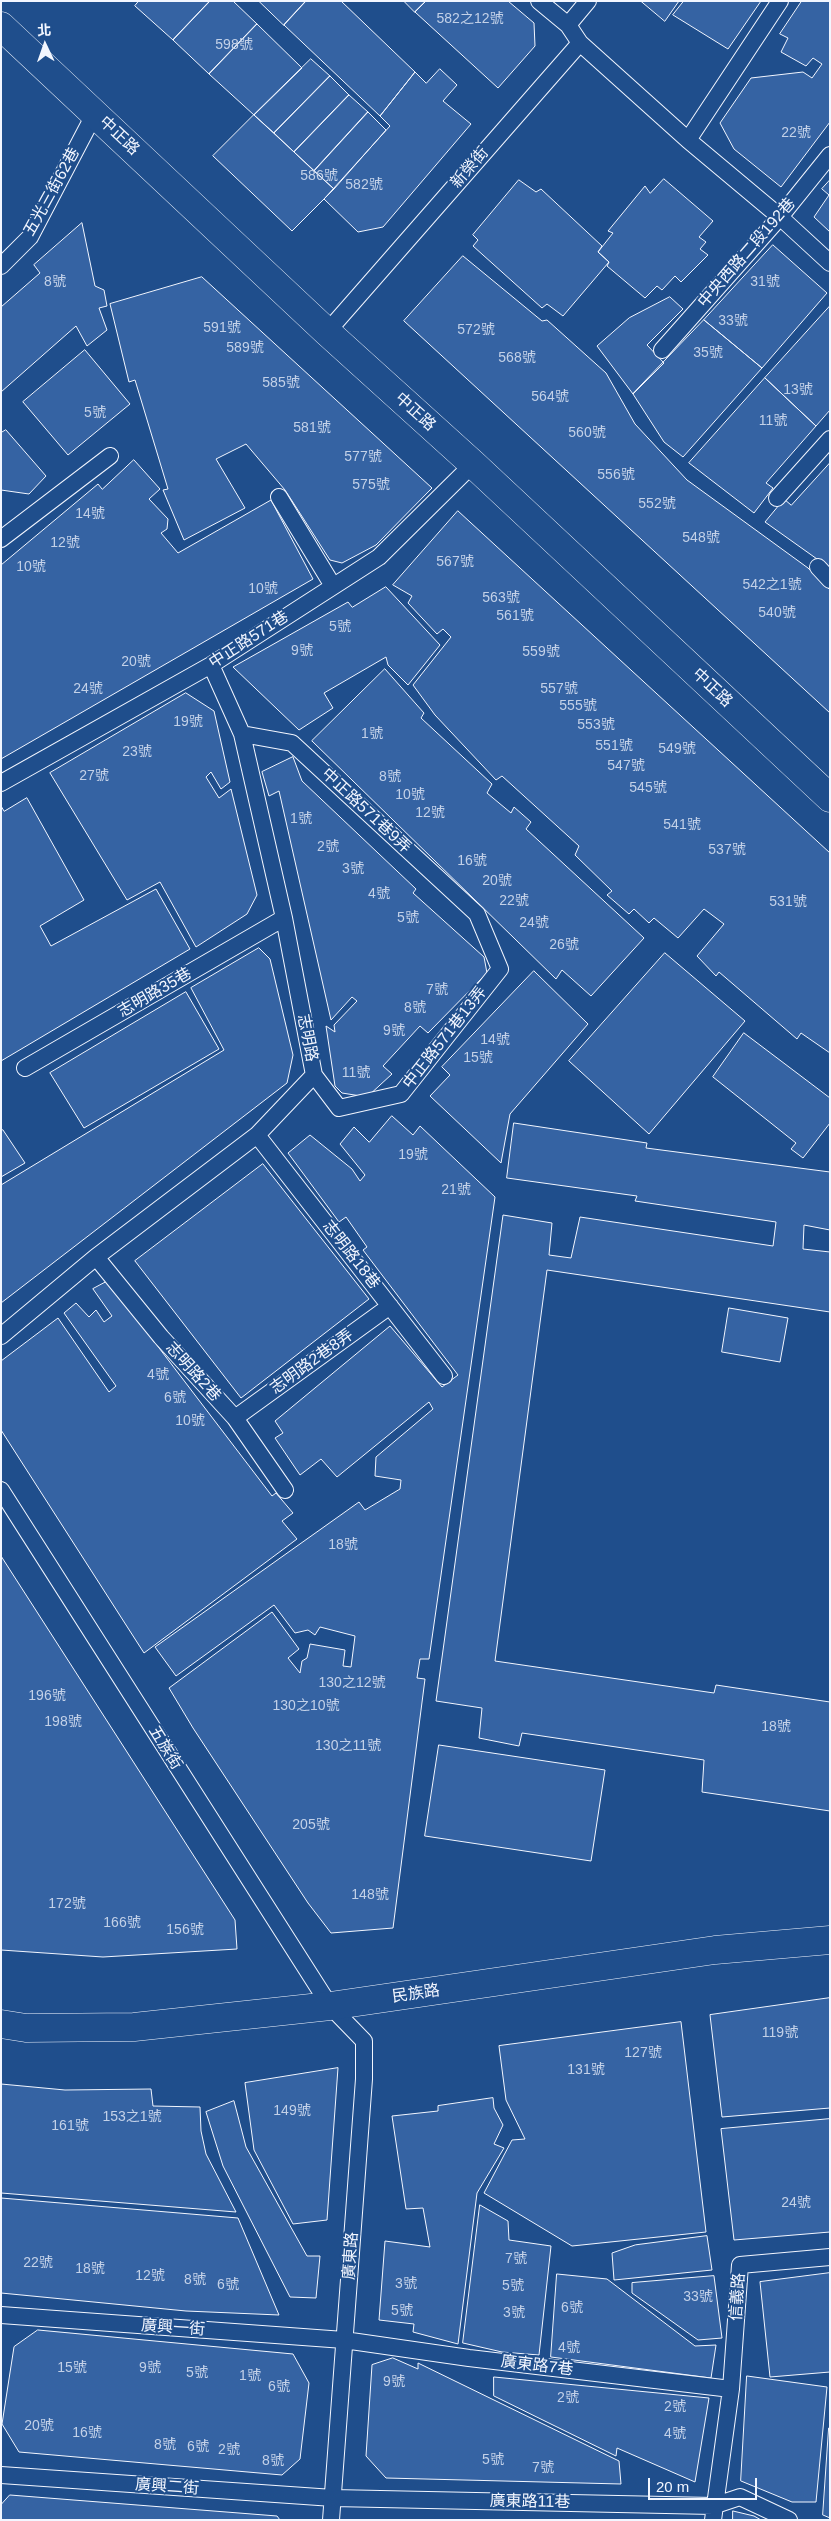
<!DOCTYPE html>
<html>
<head>
<meta charset="utf-8">
<style>
	body { margin:0 }
	#map { position:relative; width:831px; height:2521px; overflow:hidden; background:#1f4e8c; font-family:Helvetica,"Noto Sans TC",sans-serif }
	canvas { display:block }
	.frame { position:absolute; inset:0; border:2px solid #f2f6ff; pointer-events:none }
	.north { position:absolute; left:20px; top:20px; width:50px; height:50px; -webkit-text-stroke:4px #1f4e8c; paint-order:stroke; rotate:357deg; font-size:14px; font-weight:700; line-height:20px; text-align:center; color:#f2f6ff }
	.north::after { content:''; display:block; margin:auto; width:18px; height:22px; background:#f2f6ff; clip-path:polygon(50% 0,100% 100%,50% 72%,0 100%) }
	.scale { position:absolute; left:648px; top:2478px; width:109px; height:22px; box-sizing:border-box; border:2px solid #f2f6ff; border-top:0; padding-left:6px; font-size:15px; line-height:18px; white-space:nowrap; color:#f2f6ff; -webkit-text-stroke:4px #1f4e8c; paint-order:stroke }
</style>
</head>
<body>
<div id="map">
<canvas width="831" height="2521"></canvas>
<div class="frame"></div>
<div class="north">北</div>
<div class="scale">20 m</div>
</div>
<script>
const c = document.querySelector('canvas').getContext('2d');
c.lineJoin = 'round';
function paint(path, color) {
  c.fillStyle = color;
  c.fill(path, 'evenodd');
}
function trace(path, color, width, dash) {
  c.strokeStyle = color;
  c.lineWidth = width;
  c.lineCap = dash ? 'butt' : 'round';
  c.setLineDash(dash || []);
  c.stroke(path);
}
function drawText(font, color, halo, rows, align = 'center') {
  c.font = font + ' Helvetica,"Noto Sans TC",sans-serif';
  c.lineWidth = 4;
  c.setLineDash([]);
  c.textBaseline = 'middle';
  c.strokeStyle = halo;
  c.fillStyle = color;
  for (const [text, x, y, turn = 0] of rows) {
    c.save();
    c.translate(x, y);
    c.rotate((+turn || 0) * Math.PI / 180);
    c.textAlign = isNaN(turn) ? turn : align;
    if (halo) c.strokeText(text, 0, 0);
    c.fillText(text, 0, 0);
    c.restore();
  }
}
const building = new Path2D(`
	M 139,1 L 210,1 L 173,40 L 135,6 Z
	M 210,1 L 233,1 L 257,24 L 209,74 L 173,40 Z
	M 259,1 L 306,1 L 284,25 Z
	M 306,1 L 341,1 L 415,72 L 380,116 L 284,25 Z
	M 404,1 L 426,1 L 415,12 Z
	M 426,1 L 508,1 L 534,23 L 535,46 L 498,88 L 415,12 Z
	M 641,1 L 679,1 L 665,21 Z
	M 684,1 L 761,1 L 728,49 L 673,15 Z
	M 802,1 L 830,1 L 830,122 L 781,187 L 734,149 L 720,123 L 751,78 L 803,72 L 812,78 L 822,64 L 813,58 L 806,66 L 781,52 L 788,38 L 780,34 Z
	M 257,24 L 302,68 L 254,115 L 209,74 Z
	M 311,59 L 330,76 L 274,133 L 254,115 Z
	M 440,69 L 457,85 L 443,101 L 471,124 L 383,227 L 358,232 L 324,199 L 390,126 L 380,116 L 415,72 L 426,83 Z
	M 330,76 L 349,95 L 294,152 L 274,133 Z
	M 349,95 L 368,112 L 314,171 L 294,152 Z
	M 368,112 L 386,130 L 334,189 L 314,171 Z
	M 254,115 L 334,189 L 292,231 L 213,156 Z
	M 664,179 L 713,221 L 699,237 L 706,242 L 700,249 L 708,255 L 681,282 L 675,276 L 662,290 L 657,286 L 645,298 L 607,266 L 609,262 L 598,252 L 613,233 L 608,231 L 645,186 L 650,193 Z
	M 519,180 L 536,192 L 541,189 L 602,246 L 598,252 L 609,262 L 563,316 L 547,304 L 542,308 L 473,246 L 478,240 L 473,235 Z
	M 830,180 L 830,232 L 814,217 L 829,195 L 822,189 Z
	M 82,223 L 95,286 L 104,290 L 107,306 L 99,308 L 107,330 L 87,346 L 76,326 L 1,392 L 1,307 L 40,273 L 34,265 Z
	M 773,245 L 827,293 L 762,368 L 704,320 Z
	M 463,256 L 542,321 L 547,320 L 606,373 L 635,424 L 687,480 L 808,568 L 830,590 L 830,713 L 404,321 Z
	M 202,277 L 432,488 L 376,545 L 342,563 L 330,560 L 285,490 L 246,444 L 216,459 L 245,508 L 184,540 L 163,490 L 168,489 L 135,380 L 129,382 L 110,304 Z
	M 670,297 L 683,309 L 647,345 L 664,363 L 633,394 L 597,346 L 629,318 Z
	M 830,306 L 830,410 L 816,426 L 765,378 Z
	M 704,320 L 762,368 L 683,457 L 664,442 L 633,394 Z
	M 85,350 L 130,404 L 68,455 L 23,402 Z
	M 765,378 L 816,426 L 766,483 L 773,488 L 754,513 L 689,463 Z
	M 6,430 L 46,476 L 29,494 L 1,490 L 1,433 Z
	M 134,460 L 160,489 L 149,499 L 168,519 L 167,529 L 161,533 L 178,553 L 271,500 L 313,579 L 1,759 L 1,565 L 98,484 L 102,489 Z
	M 830,463 L 830,571 L 817,559 L 765,522 L 784,499 L 791,505 Z
	M 458,511 L 830,853 L 830,1053 L 801,1033 L 797,1039 L 719,972 L 716,976 L 697,956 L 724,924 L 704,909 L 678,938 L 654,918 L 649,923 L 634,909 L 629,914 L 607,895 L 612,891 L 575,855 L 579,846 L 502,776 L 496,780 L 435,715 L 413,685 L 451,637 L 443,629 L 437,634 L 408,603 L 412,596 L 393,585 Z
	M 386,587 L 440,645 L 408,685 L 388,665 L 386,657 L 324,693 L 333,708 L 299,730 L 233,667 L 348,602 L 352,607 Z
	M 385,669 L 424,713 L 421,718 L 492,784 L 487,793 L 511,813 L 514,807 L 531,822 L 526,829 L 644,938 L 591,996 L 562,970 L 556,979 L 312,741 Z
	M 186,693 L 214,711 L 230,782 L 221,789 L 211,772 L 206,777 L 219,798 L 231,789 L 257,895 L 247,914 L 196,947 L 160,882 L 127,900 L 50,773 Z
	M 293,757 L 302,781 L 416,889 L 413,893 L 484,957 L 487,973 L 428,1033 L 420,1026 L 383,1066 L 392,1074 L 367,1097 L 342,1093 L 335,1086 L 326,1026 L 335,1032 L 334,1025 L 357,1001 L 352,997 L 331,1020 L 279,791 L 269,796 L 262,772 Z
	M 27,798 L 84,900 L 40,926 L 51,946 L 156,889 L 190,949 L 1,1061 L 1,806 L 4,811 Z
	M 259,948 L 270,959 L 293,1055 L 287,1083 L 1,1303 L 1,1185 L 224,1050 L 191,988 Z
	M 665,953 L 745,1021 L 649,1134 L 569,1061 Z
	M 534,971 L 588,1024 L 510,1114 L 501,1163 L 430,1096 L 450,1075 L 442,1067 Z
	M 186,992 L 219,1049 L 84,1128 L 50,1073 Z
	M 744,1033 L 830,1098 L 830,1123 L 803,1158 L 791,1149 L 796,1143 L 713,1077 Z
	M 392,1116 L 413,1135 L 420,1126 L 495,1197 L 429,1659 L 420,1659 L 417,1678 L 425,1679 L 393,1928 L 331,1933 L 308,1903 L 193,1728 L 169,1688 L 272,1612 L 299,1649 L 288,1658 L 300,1673 L 302,1661 L 307,1658 L 310,1644 L 345,1650 L 343,1666 L 351,1667 L 355,1636 L 320,1627 L 315,1635 L 308,1630 L 295,1633 L 274,1605 L 176,1676 L 155,1647 L 359,1502 L 365,1510 L 400,1489 L 401,1480 L 375,1476 L 376,1457 L 433,1409 L 429,1402 L 337,1477 L 321,1459 L 300,1475 L 275,1438 L 283,1433 L 275,1421 L 390,1326 L 442,1387 L 458,1375 L 363,1250 L 367,1247 L 346,1217 L 339,1222 L 288,1153 L 310,1135 L 352,1169 L 360,1181 L 365,1175 L 340,1144 L 354,1127 L 369,1142 Z
	M 514,1123 L 647,1143 L 646,1148 L 830,1172 L 830,1230 L 804,1225 L 803,1249 L 830,1252 L 830,1312 L 547,1270 L 495,1661 L 714,1693 L 716,1685 L 830,1702 L 830,1811 L 702,1792 L 704,1760 L 522,1733 L 519,1746 L 479,1738 L 482,1708 L 436,1701 L 503,1215 L 552,1223 L 549,1255 L 571,1258 L 580,1217 L 773,1246 L 776,1222 L 635,1201 L 637,1196 L 507,1178 Z
	M 3,1130 L 25,1163 L 1,1177 L 1,1131 Z
	M 263,1164 L 369,1299 L 241,1398 L 135,1261 Z
	M 108,1281 L 272,1496 L 276,1493 L 293,1513 L 282,1521 L 297,1539 L 144,1653 L 1,1430 L 1,1361 L 58,1318 L 109,1392 L 116,1386 L 64,1313 L 76,1303 L 89,1317 L 96,1310 L 104,1322 L 112,1316 L 93,1289 Z
	M 729,1308 L 788,1318 L 780,1362 L 722,1352 Z
	M 1,1556 L 235,1920 L 237,1949 L 103,1957 L 1,1950 Z
	M 439,1745 L 605,1770 L 591,1861 L 425,1836 Z
	M 830,1998 L 830,2108 L 722,2117 L 710,2015 Z
	M 681,2022 L 706,2232 L 572,2246 L 484,2193 L 512,2140 L 525,2139 L 506,2100 L 499,2046 Z
	M 338,2068 L 327,2220 L 293,2224 L 254,2150 L 245,2083 Z
	M 1,2084 L 65,2090 L 151,2089 L 153,2106 L 200,2107 L 201,2131 L 206,2154 L 236,2212 L 1,2193 Z
	M 493,2098 L 494,2108 L 503,2125 L 494,2144 L 504,2148 L 477,2193 L 458,2344 L 413,2332 L 414,2324 L 379,2320 L 385,2241 L 430,2247 L 423,2208 L 406,2209 L 392,2116 L 438,2111 L 438,2106 Z
	M 234,2101 L 246,2147 L 307,2256 L 320,2256 L 316,2298 L 290,2297 L 223,2166 L 206,2112 Z
	M 830,2119 L 830,2232 L 734,2240 L 721,2129 Z
	M 1,2198 L 238,2218 L 279,2315 L 186,2311 L 1,2293 Z
	M 480,2205 L 508,2221 L 509,2240 L 551,2246 L 539,2355 L 502,2352 L 463,2343 Z
	M 707,2236 L 712,2270 L 614,2280 L 612,2253 L 635,2245 Z
	M 830,2273 L 830,2372 L 770,2377 L 760,2282 Z
	M 557,2274 L 607,2279 L 695,2346 L 716,2345 L 711,2378 L 551,2357 Z
	M 714,2276 L 722,2338 L 698,2340 L 632,2293 L 632,2283 Z
	M 38,2330 L 293,2354 L 309,2383 L 300,2459 L 282,2475 L 19,2452 L 2,2424 L 14,2347 Z
	M 393,2358 L 418,2369 L 418,2363 L 619,2461 L 621,2484 L 386,2478 L 366,2456 L 372,2365 Z
	M 747,2376 L 827,2387 L 816,2502 L 792,2502 L 741,2481 Z
	M 494,2377 L 709,2398 L 695,2482 L 617,2448 L 616,2456 L 494,2396 Z
	M 829,2428 L 830,2428 L 830,2518 L 823,2515 Z
	M 10,2495 L 277,2516 L 280,2520 L 1,2520 L 1,2505 Z
	M 733,2511 L 754,2516 L 761,2520 L 733,2520 Z`);
const lane = new Path2D(`
	M 539,1 L 568,25
	M 580,43 L 688,140 L 780,217 L 830,263
	M 688,140 L 780,1
	M 1,266 L 30,237 L 95,113
	M 327,332 L 580,43 L 568,25 L 588,1
	M 662,350 L 780,217 L 830,155
	M 279,497 L 333,586
	M 777,498 L 830,439
	M 1,539 L 110,456
	M 818,567 L 830,580
	M 242,734 L 292,743 L 477,914 L 500,969 L 401,1094 L 339,1108 L 314,1075
	M 1,783 L 211,665 L 379,557 L 473,464
	M 25,1068 L 284,918
	M 257,1135 L 444,1376
	M 96,1257 L 161,1337 L 235,1418 L 285,1490
	M 1,1336 L 96,1257 L 257,1135 L 314,1075 L 284,918 L 242,734 L 211,665
	M 235,1418 L 390,1306
	M 1,1490 L 330,2006 L 364,2041 L 364,2079 L 331,2520
	M 1,2315 L 344,2340 L 469,2358 L 731,2389
	M 1,2475 L 333,2498 L 713,2506 L 740,2497 L 789,2520
	M 713,2520 L 731,2389 L 740,2265 L 830,2257`);
const street = new Path2D(`
	M 1,26 L 327,332 L 473,464 L 830,798`);
const secondary = new Path2D(`
	M 1,2024 L 26,2028 L 134,2027 L 330,2006 L 715,1950 L 830,1940`);
const numberNames = [
	["582之12號",470,19],
	["598號",234,45],
	["22號",796,133],
	["586號",319,176],
	["582號",364,185],
	["8號",55,282],
	["31號",765,282],
	["33號",733,321],
	["591號",222,328],
	["572號",476,330],
	["589號",245,348],
	["35號",708,353],
	["568號",517,358],
	["585號",281,383],
	["13號",798,390],
	["564號",550,397],
	["5號",95,413],
	["11號",773,421],
	["581號",312,428],
	["560號",587,433],
	["577號",363,457],
	["556號",616,475],
	["575號",371,485],
	["552號",657,504],
	["14號",90,514],
	["548號",701,538],
	["12號",65,543],
	["567號",455,562],
	["10號",31,567],
	["542之1號",772,585],
	["10號",263,589],
	["563號",501,598],
	["540號",777,613],
	["561號",515,616],
	["5號",340,627],
	["9號",302,651],
	["559號",541,652],
	["20號",136,662],
	["24號",88,689],
	["557號",559,689],
	["555號",578,706],
	["19號",188,722],
	["553號",596,725],
	["1號",372,734],
	["551號",614,746],
	["549號",677,749],
	["23號",137,752],
	["547號",626,766],
	["27號",94,776],
	["8號",390,777],
	["545號",648,788],
	["10號",410,795],
	["12號",430,813],
	["1號",301,819],
	["541號",682,825],
	["2號",328,847],
	["537號",727,850],
	["16號",472,861],
	["3號",353,869],
	["20號",497,881],
	["4號",379,894],
	["22號",514,901],
	["531號",788,902],
	["5號",408,918],
	["24號",534,923],
	["26號",564,945],
	["7號",437,990],
	["8號",415,1008],
	["9號",394,1031],
	["14號",495,1040],
	["15號",478,1058],
	["11號",356,1073],
	["19號",413,1155],
	["21號",456,1190],
	["4號",158,1375],
	["6號",175,1398],
	["10號",190,1421],
	["18號",343,1545],
	["130之12號",352,1683],
	["196號",47,1696],
	["130之10號",306,1706],
	["198號",63,1722],
	["18號",776,1727],
	["130之11號",348,1746],
	["205號",311,1825],
	["148號",370,1895],
	["172號",67,1904],
	["166號",122,1923],
	["156號",185,1930],
	["119號",780,2033],
	["127號",643,2053],
	["131號",586,2070],
	["149號",292,2111],
	["153之1號",132,2117],
	["161號",70,2126],
	["24號",796,2203],
	["7號",516,2259],
	["22號",38,2263],
	["18號",90,2269],
	["12號",150,2276],
	["8號",195,2280],
	["3號",406,2284],
	["6號",228,2285],
	["5號",513,2286],
	["33號",698,2297],
	["6號",572,2308],
	["5號",402,2311],
	["3號",514,2313],
	["4號",569,2348],
	["15號",72,2368],
	["9號",150,2368],
	["5號",197,2373],
	["1號",250,2376],
	["9號",394,2382],
	["6號",279,2387],
	["2號",568,2398],
	["2號",675,2407],
	["20號",39,2426],
	["16號",87,2433],
	["4號",675,2434],
	["8號",165,2445],
	["6號",198,2447],
	["2號",229,2450],
	["5號",493,2460],
	["8號",273,2461],
	["7號",543,2468]
];
const streetNames = [
	["中正路",119,136,43],
	["新榮街",470,168,-49],
	["五光三街62巷",52,192,-61],
	["中央西路二段192巷",747,253,-49],
	["中正路",415,412,42],
	["中正路571巷",249,640,-33],
	["中正路",712,688,43],
	["中正路571巷9弄",366,811,43],
	["志明路35巷",155,993,-30],
	["志明路",307,1038,79],
	["中正路571巷13弄",445,1038,-52],
	["志明路18巷",351,1255,52],
	["志明路2巷8弄",312,1362,-36],
	["志明路2巷",193,1372,48],
	["五族街",165,1748,58],
	["民族路",416,1994,-8],
	["廣東路",351,2256,-86],
	["信義路",738,2297,-86],
	["廣興一街",173,2328,4],
	["廣東路7巷",537,2366,7],
	["廣興二街",167,2487,4],
	["廣東路11巷",530,2502,1]
];
paint(building, '#3563a3');
trace(building, '#f2f6ff', 1);
trace(lane, '#f2f6ff', 18);
trace(street, '#f2f6ff', 29);
trace(secondary, '#f2f6ff', 29);
trace(lane, '#1f4e8c', 16);
trace(street, '#1f4e8c', 28);
trace(secondary, '#1f4e8c', 28);
drawText('14px', '#c3d1e8', null, numberNames);
drawText('16px', '#f2f6ff', '#1f4e8c', streetNames);
</script>
</body>
</html>
